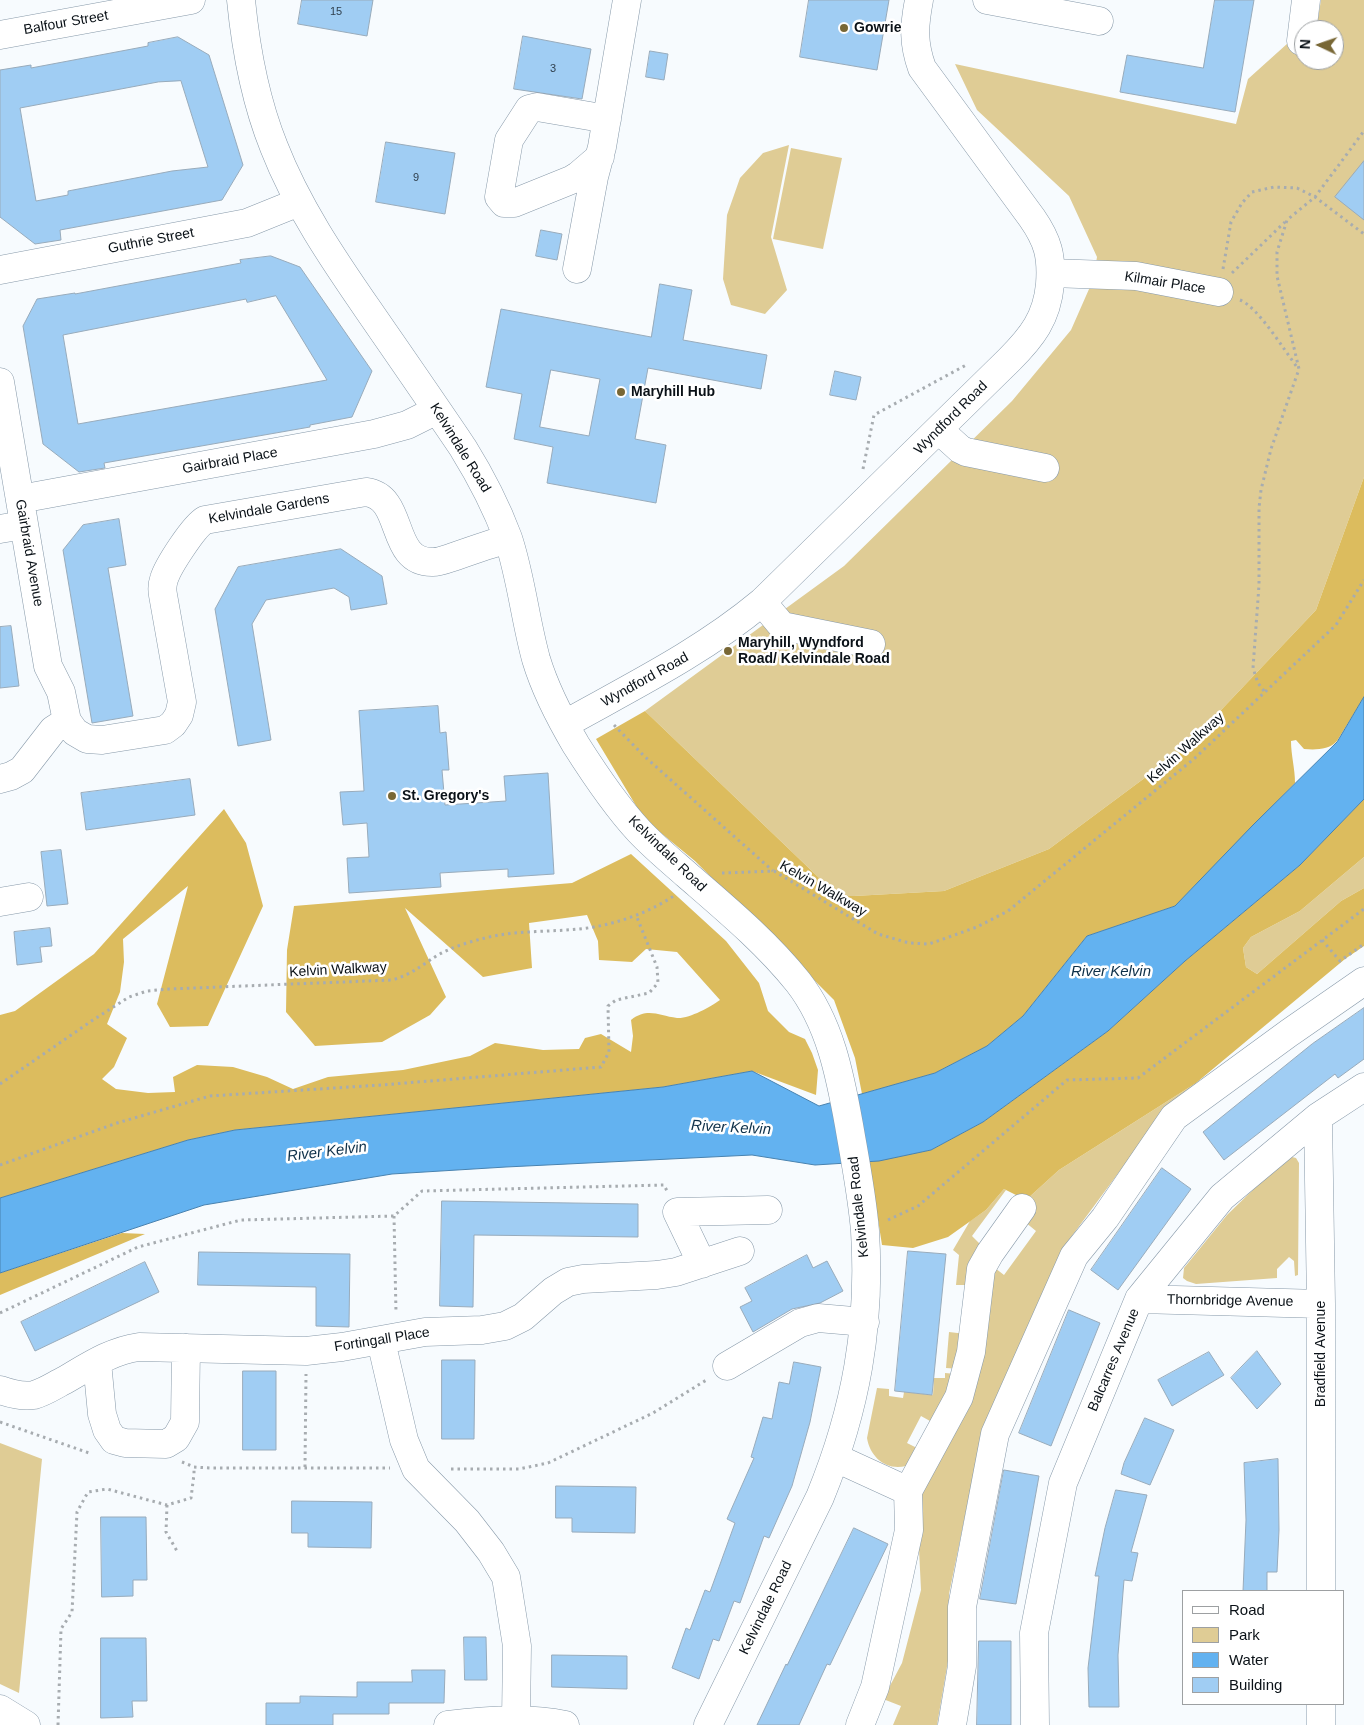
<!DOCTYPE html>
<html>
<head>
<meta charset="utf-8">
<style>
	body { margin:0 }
	#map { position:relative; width:1364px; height:1725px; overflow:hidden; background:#f7fbfe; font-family:Helvetica,sans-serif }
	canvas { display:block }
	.legend { position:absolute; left:1182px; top:1590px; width:162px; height:115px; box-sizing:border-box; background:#fff; border:1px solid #9da0a2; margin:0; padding:6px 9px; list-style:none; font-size:15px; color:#0a1117 }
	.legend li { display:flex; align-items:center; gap:10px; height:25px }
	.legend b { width:25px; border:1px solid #9da0a2 }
	.north { position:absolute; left:1294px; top:20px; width:50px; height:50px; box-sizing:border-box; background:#fff; border:1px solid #9da0a2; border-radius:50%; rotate:273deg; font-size:14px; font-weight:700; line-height:20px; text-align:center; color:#0a1117 }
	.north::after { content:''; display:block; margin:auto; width:18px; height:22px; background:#786735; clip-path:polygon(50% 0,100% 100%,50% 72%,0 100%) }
</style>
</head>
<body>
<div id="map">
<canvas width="1364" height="1725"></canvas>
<ul class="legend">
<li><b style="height:6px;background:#fff"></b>Road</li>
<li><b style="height:14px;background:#dfcc95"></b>Park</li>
<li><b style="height:14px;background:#63b2f0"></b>Water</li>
<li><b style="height:14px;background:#a0cdf3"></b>Building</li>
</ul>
<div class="north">N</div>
</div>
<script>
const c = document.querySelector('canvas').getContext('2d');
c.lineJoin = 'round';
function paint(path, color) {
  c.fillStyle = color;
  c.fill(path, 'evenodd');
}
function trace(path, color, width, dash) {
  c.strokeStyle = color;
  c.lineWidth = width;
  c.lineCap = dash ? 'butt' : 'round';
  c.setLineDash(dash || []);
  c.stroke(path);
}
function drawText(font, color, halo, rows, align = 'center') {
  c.font = font + ' Helvetica,sans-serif';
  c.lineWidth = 5;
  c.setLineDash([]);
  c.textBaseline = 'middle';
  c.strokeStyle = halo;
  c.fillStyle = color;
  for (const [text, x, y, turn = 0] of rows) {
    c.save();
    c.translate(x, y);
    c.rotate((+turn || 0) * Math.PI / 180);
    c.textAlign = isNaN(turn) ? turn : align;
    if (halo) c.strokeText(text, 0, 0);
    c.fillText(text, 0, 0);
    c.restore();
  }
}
const green = new Path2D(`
	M 1321,0 L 1364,0 L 1364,477 L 1316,610 L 1185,748 L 1049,849 L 944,891 L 854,896 L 838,896 L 645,711 L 844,566 L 1012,401 L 1071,330 L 1093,280 L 1097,257 L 1069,196 L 977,110 L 955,64 L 1236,124 L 1248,79 L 1288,43 L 1304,44 L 1304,60 L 1334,60 L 1334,30 L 1316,30 Z
	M 789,145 L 771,237 L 787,290 L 765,314 L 731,305 L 723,279 L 727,215 L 740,178 L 763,153 Z
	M 791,148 L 842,158 L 823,249 L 773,239 Z
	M 1364,857 L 1364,888 L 1341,901 L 1257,974 L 1246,967 L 1243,948 L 1251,937 L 1300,911 Z
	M 1196,1083 L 1199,1090 L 1156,1122 L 1063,1248 L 981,1438 L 949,1594 L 948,1661 L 937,1725 L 893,1725 L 901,1706 L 883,1699 L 902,1663 L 921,1590 L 917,1508 L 995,1268 L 1004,1275 L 1036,1231 L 1025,1222 L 1026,1200 L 1059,1170 Z
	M 1292,1157 L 1296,1158 L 1299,1163 L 1298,1275 L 1295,1276 L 1294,1261 L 1289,1257 L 1277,1269 L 1277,1278 L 1196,1284 L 1187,1281 L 1183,1278 L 1184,1268 L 1227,1215 L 1261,1182 Z
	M 1004,1189 L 1006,1190 L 972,1236 L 983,1247 L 972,1285 L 956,1285 L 959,1255 L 953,1250 L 970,1221 L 986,1210 Z
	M 949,1332 L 966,1334 L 961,1369 L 946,1368 Z
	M 945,1373 L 956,1374 L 940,1409 L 930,1421 L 921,1416 L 907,1443 L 917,1448 L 906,1466 C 886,1471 870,1457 867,1438 L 877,1388 L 889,1389 L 889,1396 L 903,1398 L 904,1392 L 933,1395 L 934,1378 L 945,1378 Z
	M 0,1443 L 42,1459 L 19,1693 L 0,1684 Z`);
const forest = new Path2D(`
	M 1364,477 L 1364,697 L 1337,741 C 1329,750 1315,750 1304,749 L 1296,740 L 1291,741 C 1291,755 1295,769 1295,783 L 1175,906 L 1087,936 L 1023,1016 L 987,1046 L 935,1073 L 862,1094 L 855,1058 L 834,1000 L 695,861 L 644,819 L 596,739 L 645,711 L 838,896 L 854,896 L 944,891 L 1049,849 L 1185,748 L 1316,610 Z
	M 1364,799 L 1364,857 L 1300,911 L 1251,937 L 1243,948 L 1246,967 L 1257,974 L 1341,901 L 1364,888 L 1364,946 L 1345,959 L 1196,1083 L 1059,1170 L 1026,1200 L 1004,1189 L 986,1210 L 948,1237 L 913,1248 L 882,1245 L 869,1162 L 931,1150 L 983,1122 L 1108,1031 L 1185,961 L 1300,865 Z
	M 224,809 L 246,843 L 263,906 L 208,1026 L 170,1027 L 157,1004 L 188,886 L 123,939 L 124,962 L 120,992 L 107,1024 L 127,1038 L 114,1067 L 102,1079 L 116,1089 L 148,1093 L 175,1092 L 173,1077 L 197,1065 L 233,1067 L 267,1077 L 293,1089 L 328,1077 L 403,1070 L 470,1056 L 495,1043 L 543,1050 L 579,1049 L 585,1038 L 601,1034 L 631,1052 L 633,1036 L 631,1020 C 648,1007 659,1016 677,1018 C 689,1019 710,1007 720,1000 L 677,952 L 646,949 L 632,962 L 599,960 L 598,941 L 587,915 L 529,923 L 532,968 L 483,977 L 405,908 L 446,997 L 430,1015 L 382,1042 L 315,1046 L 286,1012 L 287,950 L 294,906 L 572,883 L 631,854 L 726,941 L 759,983 L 768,1011 L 789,1032 L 805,1039 L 812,1053 L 818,1070 L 816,1095 L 752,1071 L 663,1087 L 235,1130 L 188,1140 L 0,1198 L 0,1015 L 15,1011 L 94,954 Z
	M 122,1233 L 145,1234 L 0,1295 L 0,1273 Z`);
const water = new Path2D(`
	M 1364,697 L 1364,799 L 1300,865 L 1185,961 L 1108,1031 L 983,1122 L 931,1150 L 879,1161 L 815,1165 L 752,1155 L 506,1167 L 392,1174 L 204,1205 L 0,1273 L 0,1198 L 188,1140 L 235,1130 L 663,1087 L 752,1071 L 819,1106 L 935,1073 L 987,1046 L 1023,1016 L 1087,936 L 1175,906 L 1253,825 L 1337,742 Z`);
const building = new Path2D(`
	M 302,0 L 373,0 L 367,36 L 298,24 Z
	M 809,0 L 889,0 L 877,70 L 800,57 Z
	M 1215,0 L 1254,0 L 1235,112 L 1120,92 L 1127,55 L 1203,68 Z
	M 523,36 L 591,49 L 582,99 L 514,89 Z
	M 178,37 L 209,55 L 243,165 L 222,200 L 60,230 L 61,240 L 35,244 L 0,217 L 0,70 L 31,65 L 31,68 L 148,46 L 148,43 ZM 181,81 L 208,167 L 172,171 L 68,191 L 68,195 L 36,201 L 20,108 L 158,82 Z
	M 650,51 L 668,54 L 664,80 L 646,77 Z
	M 386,142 L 455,153 L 445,214 L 376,202 Z
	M 1364,161 L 1364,220 L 1335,197 Z
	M 541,230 L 562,234 L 557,260 L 536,256 Z
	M 271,256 L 300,267 L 372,371 L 352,417 L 310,425 L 310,427 L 104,463 L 105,468 L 79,472 L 43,444 L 23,326 L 37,299 L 75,293 L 75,294 L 241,263 L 240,260 ZM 276,296 L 327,380 L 78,424 L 63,335 L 246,299 L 247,302 Z
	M 660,284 L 692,290 L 683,340 L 767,355 L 761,389 L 648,368 L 635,439 L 666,445 L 656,503 L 547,483 L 553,447 L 514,439 L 522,394 L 486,387 L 501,309 L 651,337 ZM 551,370 L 600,379 L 589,436 L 540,427 Z
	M 835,371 L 861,377 L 856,400 L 830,395 Z
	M 119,519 L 126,565 L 108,568 L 133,716 L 92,723 L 63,550 L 83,525 Z
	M 341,549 L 382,576 L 387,604 L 351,610 L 349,597 L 334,588 L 266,600 L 252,624 L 271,740 L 238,746 L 215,609 L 238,567 Z
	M 11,626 L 19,686 L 0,688 L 0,627 Z
	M 438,706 L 440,733 L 446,732 L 449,770 L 442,770 L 445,805 L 506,801 L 504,776 L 548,773 L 554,874 L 508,877 L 508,869 L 440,873 L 441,887 L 349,893 L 347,858 L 369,857 L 367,823 L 343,825 L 340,792 L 364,791 L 359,711 Z
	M 190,779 L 195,815 L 86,830 L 81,793 Z
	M 61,850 L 68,904 L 47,906 L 41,852 Z
	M 50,928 L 52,946 L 40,947 L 42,962 L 17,965 L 14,932 Z
	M 1364,1008 L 1364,1059 L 1338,1078 L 1335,1074 L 1224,1160 L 1203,1132 L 1312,1044 Z
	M 1162,1168 L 1191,1189 L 1118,1290 L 1091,1270 Z
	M 442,1201 L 638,1204 L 638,1237 L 474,1235 L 473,1307 L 440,1306 Z
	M 908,1251 L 946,1254 L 932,1395 L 895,1391 Z
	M 199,1252 L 350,1254 L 349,1327 L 316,1326 L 316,1287 L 198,1285 Z
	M 807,1255 L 813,1268 L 827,1261 L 843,1291 L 820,1303 L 792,1309 L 753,1332 L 740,1307 L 752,1301 L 745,1288 Z
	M 145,1262 L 159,1292 L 35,1351 L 21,1322 Z
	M 1069,1310 L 1100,1323 L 1051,1446 L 1019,1433 Z
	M 1257,1351 L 1281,1384 L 1257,1409 L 1231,1378 Z
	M 1209,1352 L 1224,1375 L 1172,1406 L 1158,1380 Z
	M 442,1360 L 475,1360 L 474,1439 L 442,1439 Z
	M 794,1362 L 821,1367 L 810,1422 L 792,1486 L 769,1538 L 764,1536 L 740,1603 L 734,1601 L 719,1641 L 713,1639 L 699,1679 L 672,1668 L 686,1628 L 690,1630 L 705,1590 L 710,1592 L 735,1523 L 727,1519 L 754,1458 L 751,1457 L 763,1417 L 772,1419 L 779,1382 L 789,1384 Z
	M 243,1371 L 276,1371 L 276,1450 L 243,1450 Z
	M 1145,1418 L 1174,1430 L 1150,1485 L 1121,1474 L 1124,1463 Z
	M 1278,1459 L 1279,1530 L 1277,1572 L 1267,1572 L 1267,1591 L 1243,1591 L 1246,1520 L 1244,1463 Z
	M 1004,1470 L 1039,1476 L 1016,1604 L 980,1599 Z
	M 556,1486 L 636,1487 L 635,1533 L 572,1532 L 572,1518 L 556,1518 Z
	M 1116,1490 L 1147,1495 L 1131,1552 L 1138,1553 L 1132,1581 L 1124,1580 L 1118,1655 L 1119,1707 L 1089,1707 L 1088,1668 L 1099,1576 L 1095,1576 L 1105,1528 Z
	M 292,1501 L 372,1502 L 371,1548 L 308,1547 L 308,1533 L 292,1533 Z
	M 101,1517 L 146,1517 L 147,1580 L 133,1580 L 133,1596 L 102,1597 Z
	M 854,1528 L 888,1544 L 830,1665 L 827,1664 L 799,1725 L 757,1725 L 786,1664 L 787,1665 Z
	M 464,1637 L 486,1637 L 487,1680 L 465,1680 Z
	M 101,1638 L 146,1638 L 147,1701 L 132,1701 L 133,1717 L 101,1718 Z
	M 979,1641 L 1011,1641 L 1011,1725 L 977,1725 Z
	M 552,1655 L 627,1656 L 627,1689 L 552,1687 Z
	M 412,1670 L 445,1670 L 444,1703 L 389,1703 L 389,1714 L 333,1714 L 333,1725 L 266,1725 L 266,1703 L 300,1703 L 300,1696 L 357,1697 L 357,1682 L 412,1682 Z`);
const path = new Path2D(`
	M 1223,269 L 1231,222 L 1242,203 L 1252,192 L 1274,187 L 1297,188 L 1315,197 L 1364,234
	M 1232,273 L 1285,222
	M 1240,300 C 1258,307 1284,350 1297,367
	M 863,469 L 874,415 L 968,364
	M 1264,691 L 1258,683 L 1253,668 L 1259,585 L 1259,508 L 1261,490 L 1271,449 L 1299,369 L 1277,276 L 1277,252 L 1287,220 L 1315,197 L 1364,131
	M 614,725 L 644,756 L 773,871
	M 722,873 L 774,871 L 878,934 L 909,943 L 929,944 L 977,927 L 1008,911 L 1195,758 L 1336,625 L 1364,580
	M 1322,940 L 1340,961 L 1364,944
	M 0,1084 L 93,1020 L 129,997 L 147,991 L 169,989 L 392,980 C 413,974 420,966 438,955 C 452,947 469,942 485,938 C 521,929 558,933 594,927 C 622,922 652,911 675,895
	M 0,1165 L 117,1123 L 210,1096 L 381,1085 L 601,1067 L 609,1052 L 608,1006 L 616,1000 L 649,993 L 658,983 L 657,967 L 636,915
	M 394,1216 L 396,1313
	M 888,1220 L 918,1206 L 1067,1080 L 1138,1078 L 1364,909
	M 0,1313 L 138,1247 L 241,1220 L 394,1216 L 422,1191 L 664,1185 L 667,1191
	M 0,1422 L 92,1454
	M 182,1462 L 194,1467 L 210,1468 L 390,1468
	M 305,1467 L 306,1374
	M 451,1469 L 519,1469 L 548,1463 L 653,1413 L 708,1379
	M 167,1505 L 166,1532 L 177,1551
	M 58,1725 L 61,1629 L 72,1612 L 77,1512 L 88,1492 L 107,1489 L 167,1505 L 191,1498 L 194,1474 L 194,1467`);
const minor = new Path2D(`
	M 241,0 C 246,51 255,100 274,147 C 297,206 333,259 369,311 C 400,356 432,402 463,448 C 481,477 496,506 508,538 C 521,577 525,619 536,659 C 545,689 560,718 576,745 C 595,775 615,805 639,831 C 654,847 671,861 687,875 C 725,908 766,942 798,982 C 830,1023 840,1075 849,1125 C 855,1160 862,1195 865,1231 C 871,1326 856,1409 820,1497 L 708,1725
	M 987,0 L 1099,21
	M 0,35 L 191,0
	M 1301,41 L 1306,0
	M 600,157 L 579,175 L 571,180 L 514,203 L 504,203 L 499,197 L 509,140 L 529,109 L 537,107 L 607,119
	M 577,269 L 594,177 L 602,147 L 627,0
	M 0,270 L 247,223 L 299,202
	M 1051,273 L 1136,276 L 1219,292
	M 0,382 L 48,666 L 61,692 L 67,721 L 75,732 L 87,739 L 102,740 L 165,730 L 173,724 L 179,715 L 182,702 L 163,595 C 162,590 162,585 164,579 C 168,566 194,526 205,520 L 366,492 C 406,497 388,563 433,562 C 441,562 449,558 456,556 C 473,550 490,544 508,539
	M 939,430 L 960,449 L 966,452 L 1045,468
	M 20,499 L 374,434 L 407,425 L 437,410
	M 0,529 L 24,525
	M 762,602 L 782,626 L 871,644
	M 565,724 C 633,686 702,652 762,602 L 1009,360 C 1032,337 1047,318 1050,284 C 1052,256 1048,241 1032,218 L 922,68 C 913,43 914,26 919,0
	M 0,779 L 11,776 L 22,770 L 53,730 L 67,721
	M 0,902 L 29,897
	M 1318,1117 L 1321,1304 L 1321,1591
	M 702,1264 L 677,1212 L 768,1210
	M 1139,1299 L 1321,1304
	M 381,1341 L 404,1440 L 416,1469 L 467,1521 L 491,1552 L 506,1577 L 517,1646 L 516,1720
	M 97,1362 L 102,1414 L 107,1430 L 114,1440 L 125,1443 L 166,1444 L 176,1438 L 185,1422 L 186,1348
	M 727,1366 L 800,1323 L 818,1318 L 865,1322
	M 0,1390 C 11,1394 22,1397 34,1395 C 45,1392 55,1385 65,1380 C 89,1366 111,1351 139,1347 L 306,1351 L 342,1347 L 425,1332 L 482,1330 L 505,1326 L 523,1317 L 553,1291 L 568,1282 L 583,1279 L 657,1275 L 676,1272 L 740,1251
	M 836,1458 L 908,1491 L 959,1397 L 971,1352 L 981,1269 L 990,1253 L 1022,1208
	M 1321,1704 L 1321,1725
	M 0,1709 L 26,1725
	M 448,1725 C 486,1720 528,1717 565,1725
	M 860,1725 L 875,1687 L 909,1530 L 908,1491
	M 952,1725 L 962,1666 L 962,1607 L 995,1434 L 1074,1256 L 1105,1218 L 1174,1117 L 1289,1033 L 1364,981
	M 1035,1725 L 1034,1633 L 1063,1483 L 1139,1299 L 1222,1197 L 1318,1117 L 1364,1087`);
const markers = [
	[844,28,5,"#786735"],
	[621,392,5,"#786735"],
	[728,651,5,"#786735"],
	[392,796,5,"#786735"]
];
const numberNames = [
	["15",336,12],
	["3",553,69],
	["9",416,178]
];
const streetNames = [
	["Balfour Street",66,23,-10],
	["Guthrie Street",151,241,-11],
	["Kilmair Place",1165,283,9],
	["Wyndford Road",951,418,-45],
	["Kelvindale Road",460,448,58],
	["Gairbraid Place",230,461,-10],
	["Kelvindale Gardens",269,509,-10],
	["Gairbraid Avenue",29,553,80],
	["Wyndford Road",645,680,-29],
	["Kelvin Walkway",1186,748,-42],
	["Kelvindale Road",667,854,44],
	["Kelvin Walkway",823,889,30],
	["Kelvin Walkway",338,970,-3],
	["Kelvindale Road",859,1207,-96],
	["Thornbridge Avenue",1230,1301,1],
	["Fortingall Place",382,1340,-9],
	["Bradfield Avenue",1321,1354,-90],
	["Balcarres Avenue",1114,1360,-67],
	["Kelvindale Road",766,1608,-64]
];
const poiNames = [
	["Gowrie",854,28],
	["Maryhill Hub",631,392],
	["Maryhill, Wyndford",738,643],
	["Road/ Kelvindale Road",738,659],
	["St. Gregory's",402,796]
];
const waterNames = [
	["River Kelvin",1111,972],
	["River Kelvin",731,1128,3],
	["River Kelvin",327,1152,-7]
];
paint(green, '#dfcc95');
paint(forest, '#dcbc5e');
paint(water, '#63b2f0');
trace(water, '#4882af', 1);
paint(building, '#a0cdf3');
trace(building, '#98abbb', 1);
trace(minor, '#8799a9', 29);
trace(path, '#a7acb0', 3, [2.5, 4]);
trace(minor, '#fff', 28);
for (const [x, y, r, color] of markers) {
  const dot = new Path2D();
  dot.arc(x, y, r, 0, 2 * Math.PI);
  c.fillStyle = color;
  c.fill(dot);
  trace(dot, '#fff', 2);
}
drawText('11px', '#30404e', null, numberNames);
drawText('14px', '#0a1117', '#fff', streetNames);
drawText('bold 14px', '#0a1117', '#fff', poiNames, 'left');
drawText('italic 15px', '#0e3049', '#fff', waterNames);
</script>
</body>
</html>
